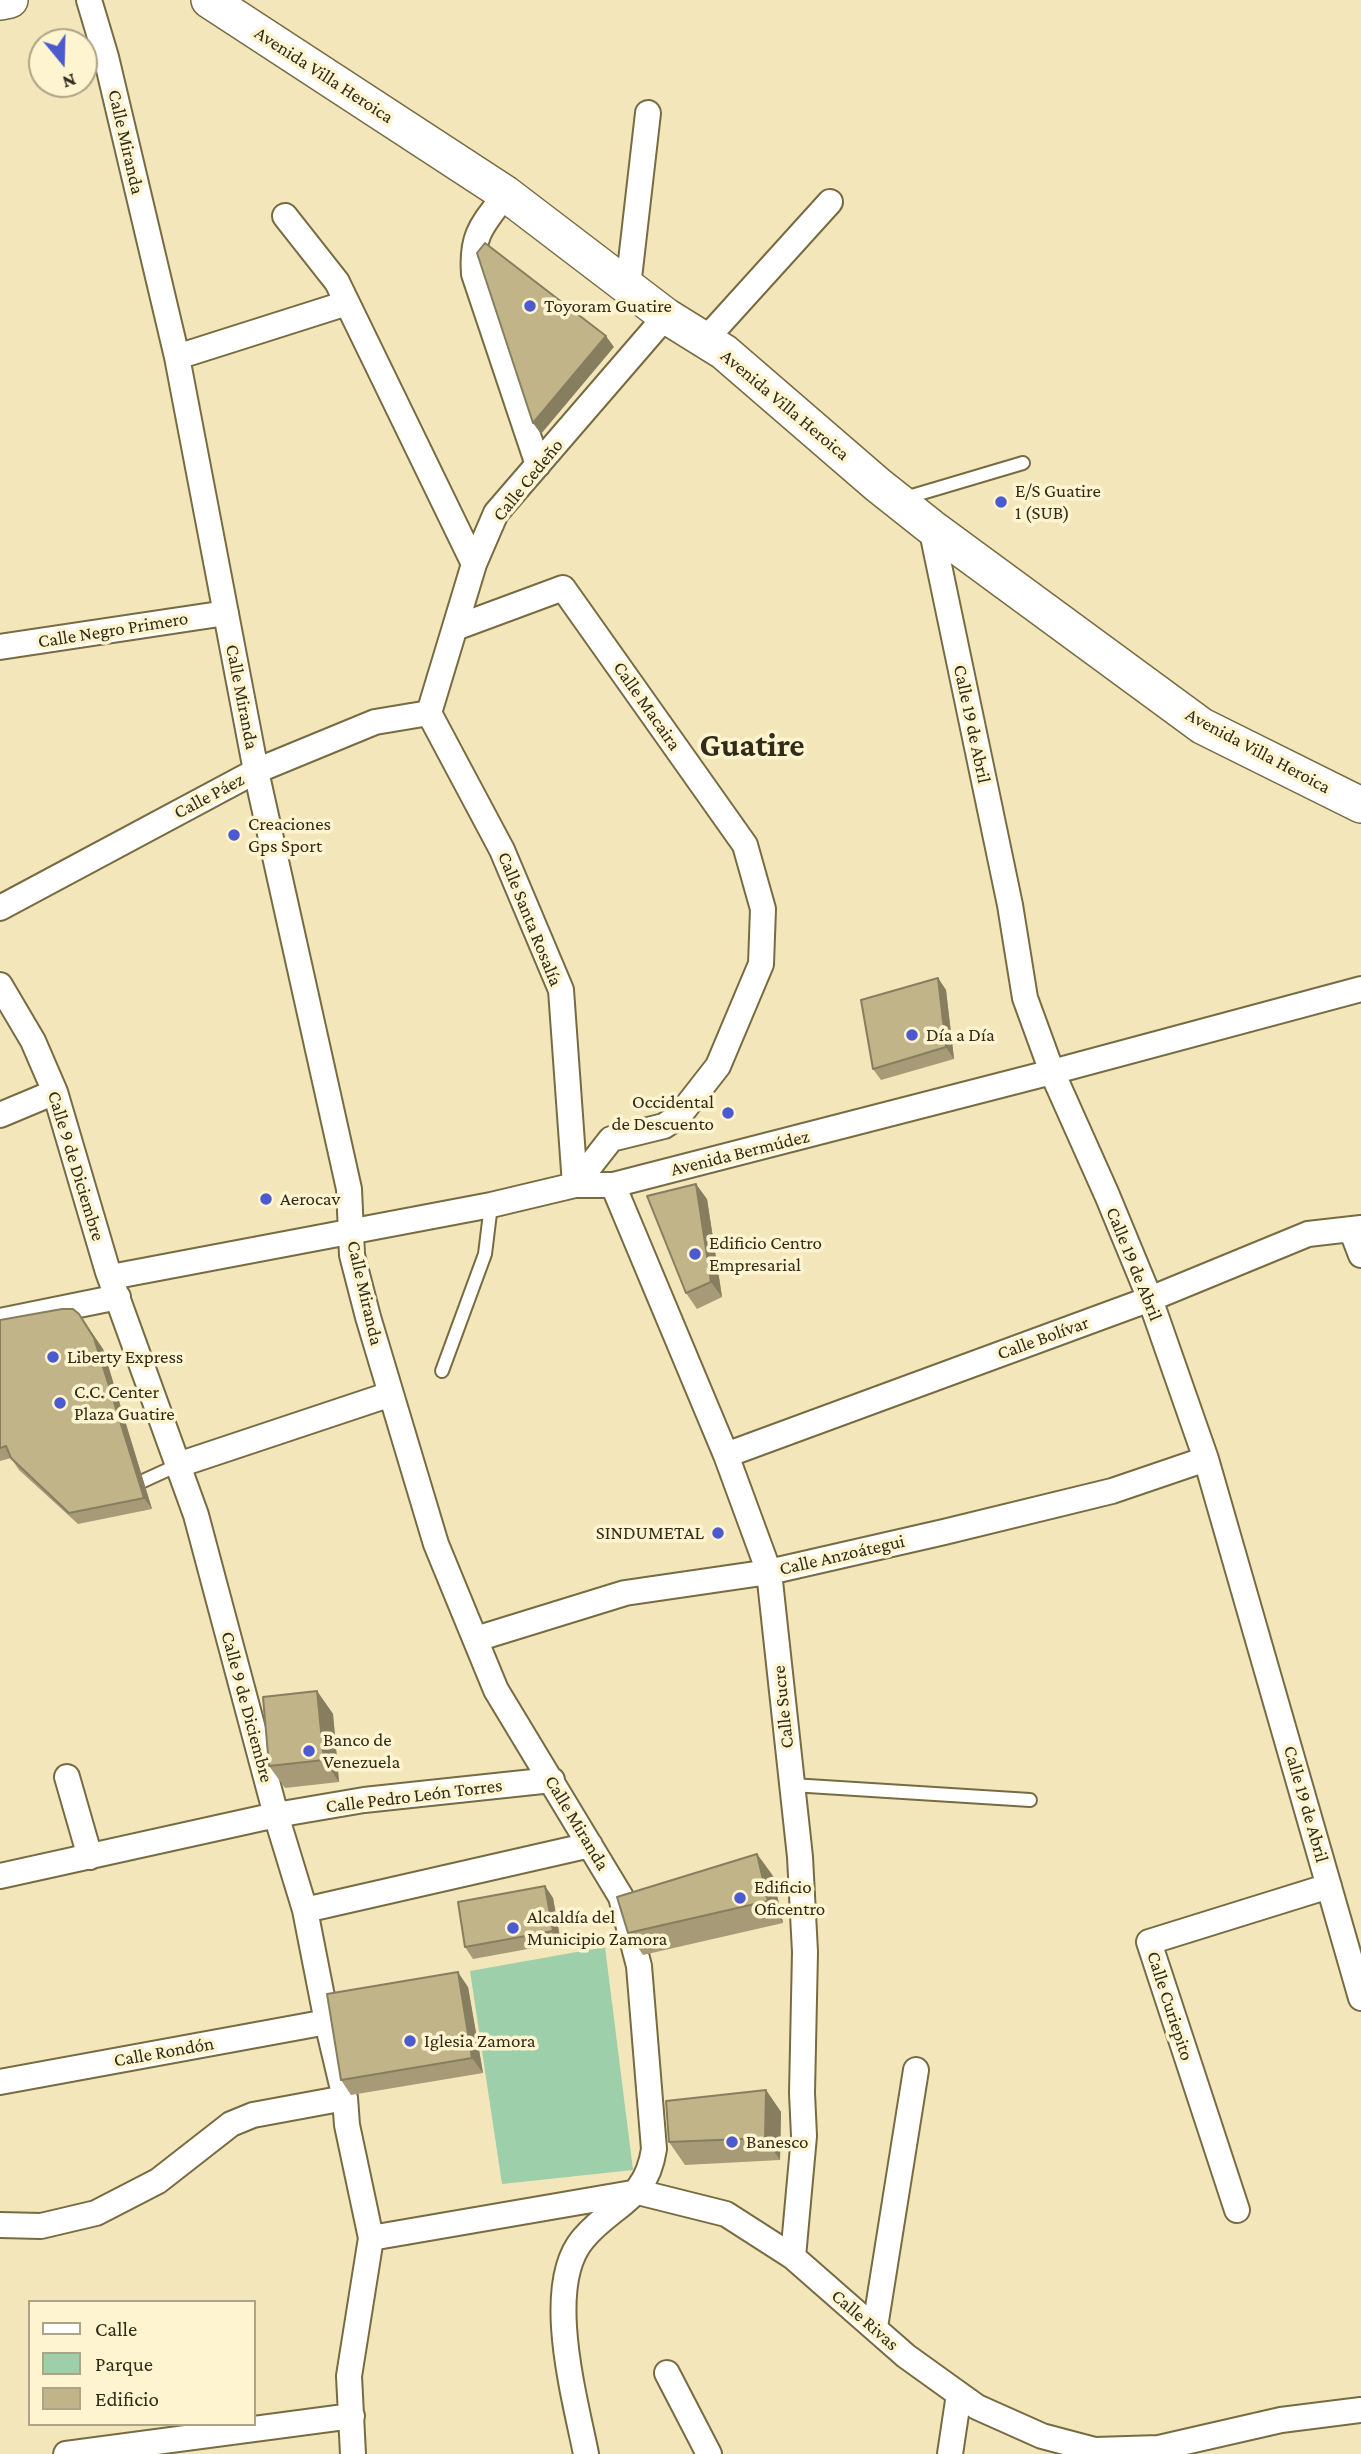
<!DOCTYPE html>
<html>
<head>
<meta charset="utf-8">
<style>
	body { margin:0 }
	#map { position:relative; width:1361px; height:2454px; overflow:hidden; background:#f3e6ba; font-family:"Crimson Pro",serif }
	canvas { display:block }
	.legend { position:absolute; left:28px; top:2300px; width:228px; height:126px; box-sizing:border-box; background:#fef4d0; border:2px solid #aca487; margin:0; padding:9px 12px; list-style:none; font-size:21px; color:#312c1a }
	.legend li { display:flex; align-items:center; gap:14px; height:35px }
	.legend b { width:35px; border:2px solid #aca487 }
	.north { position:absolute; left:28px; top:28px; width:70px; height:70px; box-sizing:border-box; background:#fef4d0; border:2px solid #aca487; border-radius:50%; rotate:161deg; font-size:19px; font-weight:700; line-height:28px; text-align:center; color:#312c1a }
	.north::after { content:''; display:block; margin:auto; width:24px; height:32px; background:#4c5acf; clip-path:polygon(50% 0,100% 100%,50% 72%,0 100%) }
</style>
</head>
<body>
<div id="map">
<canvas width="1361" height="2454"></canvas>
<ul class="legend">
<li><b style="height:9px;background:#fff"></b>Calle</li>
<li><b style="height:19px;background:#9dcfab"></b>Parque</li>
<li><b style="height:19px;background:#c1b489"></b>Edificio</li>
</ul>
<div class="north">N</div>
</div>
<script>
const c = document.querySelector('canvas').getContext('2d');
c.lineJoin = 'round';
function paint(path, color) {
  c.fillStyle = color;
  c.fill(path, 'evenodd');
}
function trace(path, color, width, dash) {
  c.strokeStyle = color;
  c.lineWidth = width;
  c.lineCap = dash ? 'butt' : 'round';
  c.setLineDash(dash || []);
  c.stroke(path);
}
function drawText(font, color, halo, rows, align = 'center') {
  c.font = font + ' "Crimson Pro",serif';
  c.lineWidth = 7;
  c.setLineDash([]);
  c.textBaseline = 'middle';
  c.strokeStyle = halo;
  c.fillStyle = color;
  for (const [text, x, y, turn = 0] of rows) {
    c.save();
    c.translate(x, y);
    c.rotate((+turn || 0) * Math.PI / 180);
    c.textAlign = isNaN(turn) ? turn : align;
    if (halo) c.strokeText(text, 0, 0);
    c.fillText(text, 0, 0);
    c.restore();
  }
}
const green = new Path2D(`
	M 605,1947 L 633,2170 L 502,2184 L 470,1971 Z`);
const service = new Path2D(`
	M 905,498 L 1023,463
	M 442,1371 L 485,1254 L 491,1205
	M 143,1481 L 178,1465
	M 792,1785 L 1030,1800`);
const minor = new Path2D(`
	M 89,0 L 106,57 L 177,357 L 256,771 L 349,1189 L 352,1255 L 368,1317 L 436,1544 L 496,1690 L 621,1897 L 639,1966 L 654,2149 C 646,2202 613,2203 583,2239 C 543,2286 575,2398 586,2454
	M 506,194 C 483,224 471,234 474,274 L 538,465
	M 285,216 L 337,282 L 474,564
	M 628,287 L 648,113
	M 705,340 L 830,202
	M 177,357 L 347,303
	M 931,527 L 1010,905 L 1025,998 L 1052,1072 L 1107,1195 L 1150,1299 L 1206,1459 L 1361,1998
	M 455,628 L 563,588 L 745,845 L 763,909 L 761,964 L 718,1066 L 679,1116 L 664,1126 L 611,1139 L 575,1185
	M 0,647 L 226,613
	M 429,713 L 502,850 L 561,990 L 575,1185
	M 429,713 L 474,564 L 496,513 L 666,316
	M 0,908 L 256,771 L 375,722 L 429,713
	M 0,985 L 33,1041 L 55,1092 L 108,1272 L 196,1515 L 276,1815 L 305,1910 L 327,2022 L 345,2098 L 347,2125 L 371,2238 L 349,2376 L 353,2454
	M 0,1115 L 55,1092
	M 613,1185 L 726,1455 L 769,1572 L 800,1857 L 805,1952 L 802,2093 L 804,2136 L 793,2257
	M 1351,1229 L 1361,1255
	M 111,1277 L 491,1205 L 575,1185 L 613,1185 L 1052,1072 L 1361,989
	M 0,1321 L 118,1297
	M 726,1455 L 1150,1299 L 1308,1234 L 1361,1228
	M 178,1465 L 391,1394
	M 476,1639 L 625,1593 L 769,1572 L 944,1532 L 1112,1491 L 1206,1459
	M 67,1777 L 90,1857
	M 0,1876 L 276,1815 L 364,1800 L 552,1780
	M 305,1910 L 590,1845
	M 0,2082 L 327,2022
	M 1237,2210 L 1149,1942 L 1329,1886
	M 0,2225 L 41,2226 L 96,2213 L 158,2181 L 231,2124 L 253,2115 L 345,2098
	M 371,2238 L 638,2192 L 726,2214 L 793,2257 L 906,2356 L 977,2407 L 1042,2436 L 1095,2450 L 1159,2448 L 1281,2420 L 1361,2410
	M 875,2327 L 916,2070
	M 667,2373 L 709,2454
	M 66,2454 L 352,2416
	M 950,2454 L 959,2394`);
const secondary = new Path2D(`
	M 209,0 L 506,194 L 666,316 L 724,352 L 878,485 L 931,527 L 1202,726 L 1361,805
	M 0,2 L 10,0`);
const wall = new Path2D(`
	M 938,978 L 946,990 L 954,1059 L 881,1080 L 873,1069 Z
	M 707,1199 L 722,1297 L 697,1309 L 686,1293 Z
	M 79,1314 L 103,1349 L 152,1509 L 78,1524 L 19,1470 L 11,1458 L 0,1461 L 0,1320 Z
	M 317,1691 L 333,1714 L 339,1782 L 285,1788 L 269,1766 Z
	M 757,1854 L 773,1876 L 783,1923 L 643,1955 L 628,1933 Z
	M 545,1886 L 553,1898 L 561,1943 L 473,1959 L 465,1947 Z
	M 468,1987 L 483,2073 L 351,2095 L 341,2080 Z
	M 766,2090 L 781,2112 L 780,2160 L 685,2165 L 669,2142 Z`);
const shadedWall = new Path2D(`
	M 606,336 L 614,347 L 541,434 L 533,423 Z
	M 938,978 L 946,990 L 954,1059 L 946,1047 Z
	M 696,1184 L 707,1199 L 722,1297 L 711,1282 Z
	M 79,1314 L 103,1349 L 152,1509 L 144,1498 Z
	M 317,1691 L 333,1714 L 339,1782 L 324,1760 Z
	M 757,1854 L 773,1876 L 783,1923 L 768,1901 Z
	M 545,1886 L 553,1898 L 561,1943 L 553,1931 Z
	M 458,1972 L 468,1987 L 483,2073 L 472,2058 Z
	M 766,2090 L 781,2112 L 780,2160 L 765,2138 Z`);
const building = new Path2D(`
	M 485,243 L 606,336 L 533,423 L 477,253 Z
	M 938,978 L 946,1047 L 873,1069 L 861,1000 Z
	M 696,1184 L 711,1282 L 686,1293 L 647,1196 Z
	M 62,1309 L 73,1309 L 79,1314 L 94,1338 L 144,1498 L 69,1513 L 11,1458 L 6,1446 L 0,1448 L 0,1320 Z
	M 317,1691 L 324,1760 L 269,1766 L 263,1697 Z
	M 757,1854 L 768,1901 L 628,1933 L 617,1897 Z
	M 545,1886 L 553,1931 L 465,1947 L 458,1902 Z
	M 458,1972 L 472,2058 L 341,2080 L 327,1994 Z
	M 766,2090 L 765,2138 L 669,2142 L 666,2101 Z`);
const markers = [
	[530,306,7,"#4c5acf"],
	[1001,502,7,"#4c5acf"],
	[234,835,7,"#4c5acf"],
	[912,1035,7,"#4c5acf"],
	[728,1113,7,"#4c5acf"],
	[266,1199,7,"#4c5acf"],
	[695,1254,7,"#4c5acf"],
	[53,1357,7,"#4c5acf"],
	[60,1403,7,"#4c5acf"],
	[718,1533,7,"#4c5acf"],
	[309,1751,7,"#4c5acf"],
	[740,1898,7,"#4c5acf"],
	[513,1928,7,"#4c5acf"],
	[410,2041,7,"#4c5acf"],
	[732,2142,7,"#4c5acf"]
];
const streetNames = [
	["Avenida Villa Heroica",324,75,33],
	["Calle Miranda",126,142,77],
	["Avenida Villa Heroica",785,405,40],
	["Calle Cedeño",528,480,-51],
	["Calle Negro Primero",113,630,-9],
	["Calle Miranda",242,697,79],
	["Calle Macaira",647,706,55],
	["Calle 19 de Abril",972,724,78],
	["Avenida Villa Heroica",1258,751,28],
	["Calle Páez",209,796,-28],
	["Calle Santa Rosalía",530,919,68],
	["Avenida Bermúdez",740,1153,-14],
	["Calle 9 de Diciembre",76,1166,73],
	["Calle 19 de Abril",1134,1264,68],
	["Calle Miranda",365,1293,77],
	["Calle Bolívar",1043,1338,-20],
	["Calle Anzoátegui",842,1555,-13],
	["Calle 9 de Diciembre",247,1707,75],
	["Calle Sucre",783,1707,-96],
	["Calle Pedro León Torres",414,1796,-7],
	["Calle 19 de Abril",1306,1804,74],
	["Calle Miranda",577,1823,59],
	["Calle Curiepito",1170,2006,72],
	["Calle Rondón",164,2052,-10],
	["Calle Rivas",865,2320,41]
];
const poiNames = [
	["Toyoram Guatire",544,306],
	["E/S Guatire",1015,491],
	["1 (SUB)",1015,513],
	["Creaciones",248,824],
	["Gps Sport",248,846],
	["Día a Día",926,1035],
	["Occidental",714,1102,"right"],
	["de Descuento",714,1124,"right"],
	["Aerocav",280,1199],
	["Edificio Centro",709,1243],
	["Empresarial",709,1265],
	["Liberty Express",67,1357],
	["C.C. Center",74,1392],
	["Plaza Guatire",74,1414],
	["SINDUMETAL",704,1533,"right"],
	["Banco de",323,1740],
	["Venezuela",323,1762],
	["Edificio",754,1887],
	["Oficentro",754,1909],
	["Alcaldía del",527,1917],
	["Municipio Zamora",527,1939],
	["Iglesia Zamora",424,2041],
	["Banesco",746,2142]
];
const townNames = [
	["Guatire",752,746]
];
paint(green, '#9dcfab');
trace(service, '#776b42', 16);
trace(minor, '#776b42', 28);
trace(secondary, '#776b42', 38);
trace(service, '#fff', 12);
trace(minor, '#fff', 24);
trace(secondary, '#fff', 35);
paint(wall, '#a69b76');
paint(shadedWall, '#877e60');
paint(building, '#c1b489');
trace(building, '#877e60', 2);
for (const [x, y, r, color] of markers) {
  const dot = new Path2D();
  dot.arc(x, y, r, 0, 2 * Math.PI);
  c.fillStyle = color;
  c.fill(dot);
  trace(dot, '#fef4d0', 2.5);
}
drawText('19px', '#312c1a', '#fef4d0', streetNames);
drawText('19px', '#312c1a', '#fef4d0', poiNames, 'left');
drawText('bold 33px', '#312c1a', '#fef4d0', townNames);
</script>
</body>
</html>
